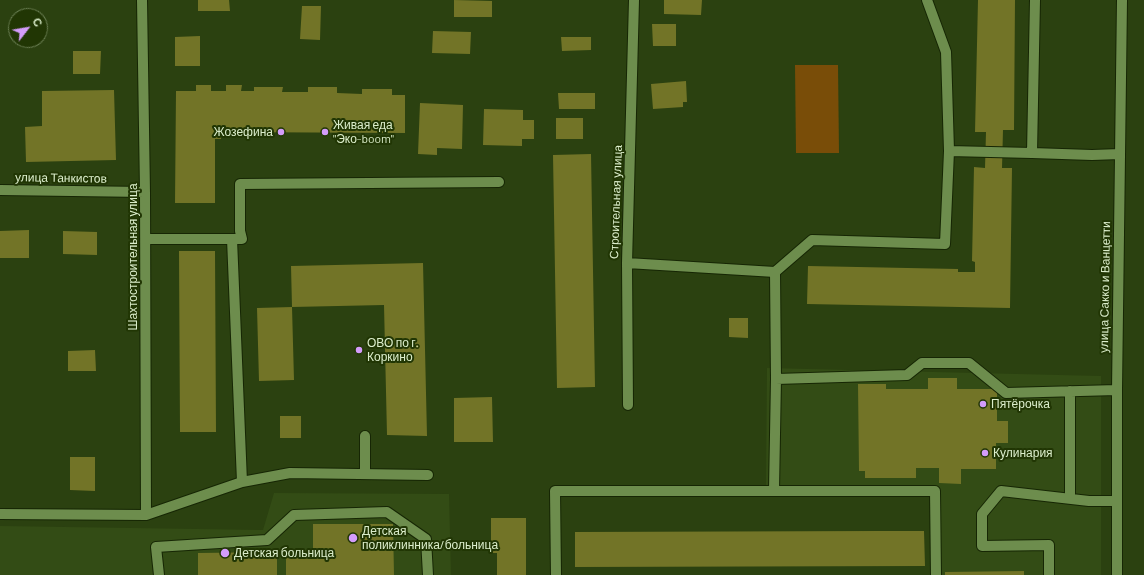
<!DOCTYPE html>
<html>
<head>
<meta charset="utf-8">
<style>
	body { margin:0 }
	#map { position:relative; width:1144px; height:575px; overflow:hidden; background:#2b4110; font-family:Barlow,sans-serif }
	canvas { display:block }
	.north { position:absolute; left:8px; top:8px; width:40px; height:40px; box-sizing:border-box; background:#213604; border:1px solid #6b7f54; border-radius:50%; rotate:59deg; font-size:11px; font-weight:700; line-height:16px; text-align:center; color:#dbedcb }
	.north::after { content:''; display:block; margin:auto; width:14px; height:18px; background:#d49cfb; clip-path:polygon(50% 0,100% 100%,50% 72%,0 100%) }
</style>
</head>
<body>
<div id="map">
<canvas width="1144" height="575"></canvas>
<div class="north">С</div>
</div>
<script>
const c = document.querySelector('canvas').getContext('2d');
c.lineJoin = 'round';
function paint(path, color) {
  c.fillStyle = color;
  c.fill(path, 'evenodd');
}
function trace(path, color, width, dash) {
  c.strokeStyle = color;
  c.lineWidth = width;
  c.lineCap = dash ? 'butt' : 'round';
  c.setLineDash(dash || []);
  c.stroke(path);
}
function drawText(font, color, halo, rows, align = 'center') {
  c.font = font + ' Barlow,sans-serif';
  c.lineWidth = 4;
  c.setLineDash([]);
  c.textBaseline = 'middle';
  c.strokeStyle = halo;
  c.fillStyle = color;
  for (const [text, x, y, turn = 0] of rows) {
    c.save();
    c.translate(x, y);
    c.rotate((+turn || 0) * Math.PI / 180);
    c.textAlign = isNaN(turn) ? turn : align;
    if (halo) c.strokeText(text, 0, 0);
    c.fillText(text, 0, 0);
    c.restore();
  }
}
const built = new Path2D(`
	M 767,368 L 1101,376 L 1101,575 L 941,575 L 940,488 L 766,486 Z
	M 274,493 L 449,494 L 451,575 L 0,575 L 0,526 L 263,530 Z`);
const green = new Path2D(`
	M 795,65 L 838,65 L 839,153 L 796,153 Z`);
const building = new Path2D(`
	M 198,0 L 229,0 L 230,11 L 198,11 Z
	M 454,0 L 492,1 L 492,17 L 454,17 Z
	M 664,0 L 702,0 L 701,15 L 664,14 Z
	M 978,0 L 1015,0 L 1014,130 L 1003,130 L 1002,168 L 1012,168 L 1010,308 L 807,304 L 808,266 L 958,269 L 958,272 L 975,272 L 975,262 L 972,261 L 974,167 L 985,168 L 986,132 L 975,132 Z
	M 302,6 L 321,6 L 320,40 L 300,39 Z
	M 652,24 L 676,24 L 676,46 L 653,46 Z
	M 433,31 L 471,32 L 470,54 L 432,53 Z
	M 200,36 L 200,66 L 175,66 L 175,37 Z
	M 561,37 L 591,37 L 591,50 L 562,51 Z
	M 73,51 L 101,51 L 100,74 L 73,74 Z
	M 686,81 L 687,102 L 683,102 L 683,107 L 653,109 L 651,84 Z
	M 196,85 L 211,85 L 211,91 L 226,91 L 226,85 L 242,85 L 241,91 L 254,91 L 254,87 L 283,87 L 282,92 L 308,92 L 308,87 L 337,87 L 337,93 L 362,94 L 362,89 L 392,89 L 392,95 L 405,95 L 405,133 L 221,132 L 221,139 L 215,139 L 215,203 L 175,203 L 176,91 L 196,91 Z
	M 114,90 L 116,160 L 26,162 L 25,127 L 42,126 L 42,91 Z
	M 558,93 L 595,93 L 595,109 L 559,109 Z
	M 420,103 L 463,105 L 462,149 L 437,148 L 437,155 L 418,154 Z
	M 484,109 L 523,110 L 523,120 L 534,120 L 534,139 L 522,139 L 522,146 L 483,145 Z
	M 556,118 L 583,118 L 583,139 L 556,139 Z
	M 591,154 L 595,387 L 557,388 L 553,155 Z
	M 29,230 L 29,258 L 0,258 L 0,231 Z
	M 63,231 L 97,232 L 97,255 L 63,254 Z
	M 179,251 L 215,251 L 216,432 L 180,432 Z
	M 423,263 L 427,436 L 387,435 L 384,305 L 292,307 L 291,266 Z
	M 292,307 L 294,380 L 259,381 L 257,308 Z
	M 729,318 L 748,318 L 748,338 L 729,337 Z
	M 95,350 L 96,371 L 68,371 L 68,351 Z
	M 928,378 L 957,378 L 957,389 L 997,389 L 997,421 L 1008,421 L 1008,443 L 996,443 L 996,469 L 961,469 L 961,484 L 939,483 L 939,468 L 916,468 L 916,478 L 865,478 L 865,471 L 859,471 L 858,384 L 886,384 L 886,389 L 928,389 Z
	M 492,397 L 493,442 L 454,442 L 454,398 Z
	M 280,416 L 301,416 L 301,438 L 280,438 Z
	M 70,457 L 95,457 L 95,491 L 70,490 Z
	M 491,518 L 526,518 L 526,575 L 497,575 L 497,553 L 491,553 Z
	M 313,524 L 393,524 L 394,575 L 286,575 L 286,554 L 313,554 Z
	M 875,531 L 924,531 L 925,566 L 575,567 L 575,532 Z
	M 277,552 L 277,575 L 198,575 L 198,553 Z
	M 1024,571 L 1024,575 L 945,575 L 945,572 Z`);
const minor = new Path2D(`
	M 142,0 L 145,192 L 146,515
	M 927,0 L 946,52 L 949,151 L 1032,153
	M 1035,0 L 1032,153 L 1092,155 L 1120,154
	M 0,190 L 145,192
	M 146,239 L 242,239 L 240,231 L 240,184 L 499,182
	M 627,263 L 775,272
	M 776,379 L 907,375 L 922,363 L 969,363 L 1006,393 L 1117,390
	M 628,405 L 627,263 L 634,0
	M 365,436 L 365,474
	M 242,482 L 290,473 L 428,475
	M 774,490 L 776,379 L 775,272 L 812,240 L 945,244 L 949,151
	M 1070,499 L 1070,391
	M 0,514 L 146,515 L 242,482 L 232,239
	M 159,575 L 156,547 L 267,540 L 294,515 L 387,512 L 426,539 L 428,575
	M 556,575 L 555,491 L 935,491 L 936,575
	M 1049,575 L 1049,545 L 982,546 L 982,514 L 1001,491 L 1089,501 L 1117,501
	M 1117,575 L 1117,390 L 1122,0`);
const markers = [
	[281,132,4,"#d49cfb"],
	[325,132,4,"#d49cfb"],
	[359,350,4,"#d49cfb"],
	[983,404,4,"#d49cfb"],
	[985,453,4,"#d49cfb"],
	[353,538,5,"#d49cfb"],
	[225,553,5,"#d49cfb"]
];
const poiNames = [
	["Живая еда",333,125],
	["\"Эко-boom\"",333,139],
	["Жозефина",273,132,"right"],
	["ОВО по г.",367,343],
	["Коркино",367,357],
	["Пятёрочка",991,404],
	["Кулинария",993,453],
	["Детская",362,531],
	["поликлинника/больница",362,545],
	["Детская больница",234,553]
];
const streetNames = [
	["улица Танкистов",61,178,1],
	["Строительная улица",616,202,-88],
	["Шахтостроительная улица",133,257,-90],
	["улица Сакко и Ванцетти",1105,287,-89]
];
paint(built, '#334c15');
paint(green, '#794d08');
paint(building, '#727427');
trace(minor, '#162604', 12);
trace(minor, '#6d8d4d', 10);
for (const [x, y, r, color] of markers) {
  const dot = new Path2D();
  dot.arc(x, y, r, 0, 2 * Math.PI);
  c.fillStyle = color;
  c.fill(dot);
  trace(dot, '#213604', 1.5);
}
drawText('12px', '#dbedcb', '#213604', poiNames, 'left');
drawText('12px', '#dbedcb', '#213604', streetNames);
</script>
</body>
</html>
